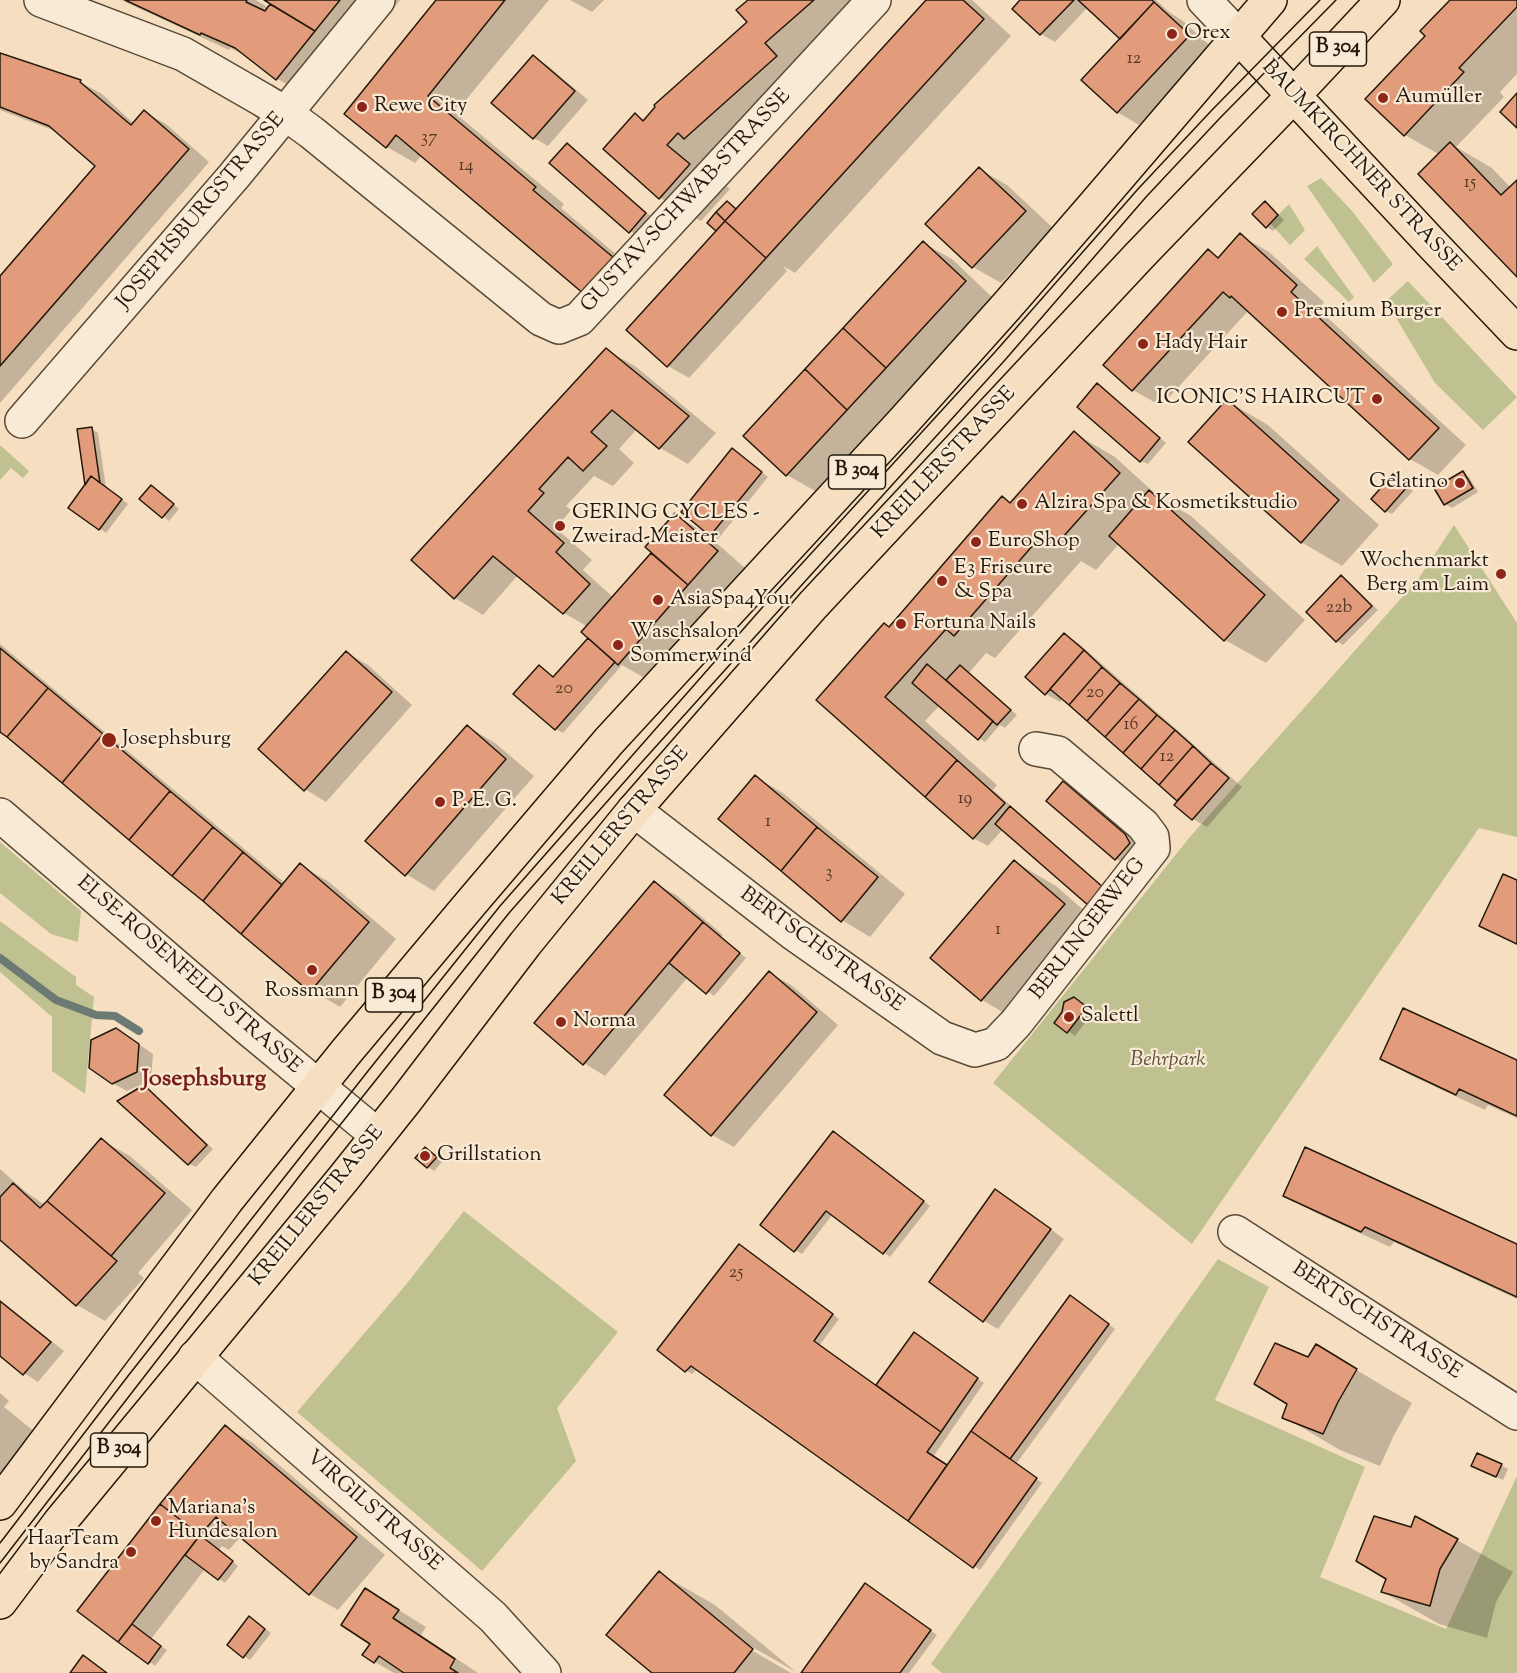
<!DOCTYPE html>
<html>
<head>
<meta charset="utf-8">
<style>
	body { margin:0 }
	canvas { display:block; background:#f6dfc0 }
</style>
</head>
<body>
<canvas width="1517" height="1673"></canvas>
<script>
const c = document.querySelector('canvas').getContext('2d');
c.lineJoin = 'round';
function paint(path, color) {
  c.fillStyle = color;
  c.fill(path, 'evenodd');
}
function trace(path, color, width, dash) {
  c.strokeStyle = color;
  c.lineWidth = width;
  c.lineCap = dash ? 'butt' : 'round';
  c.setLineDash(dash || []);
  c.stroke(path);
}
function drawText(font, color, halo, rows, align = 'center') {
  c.font = font + ' "Sorts Mill Goudy",serif';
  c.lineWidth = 4.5;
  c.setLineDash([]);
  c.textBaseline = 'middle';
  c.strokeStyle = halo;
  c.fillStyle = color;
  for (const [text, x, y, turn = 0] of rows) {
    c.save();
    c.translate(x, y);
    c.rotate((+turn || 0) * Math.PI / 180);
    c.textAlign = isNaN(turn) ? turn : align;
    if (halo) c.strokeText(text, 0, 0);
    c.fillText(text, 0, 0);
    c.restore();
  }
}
const green = new Path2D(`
	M 1321,178 L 1352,211 L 1393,264 L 1374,283 L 1307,186 Z
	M 1289,204 L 1305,230 L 1290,245 L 1270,223 Z
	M 1317,246 L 1354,297 L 1349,302 L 1304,259 Z
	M 1408,281 L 1517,397 L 1483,430 L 1435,383 L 1386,301 Z
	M 0,445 L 29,471 L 23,478 L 11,468 L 0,480 Z
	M 1454,525 L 1517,623 L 1517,837 L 1479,828 L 1192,1244 L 993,1083 L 1189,838 L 1419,578 Z
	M 0,842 L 81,911 L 78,942 L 51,934 L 0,893 Z
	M 0,921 L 76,977 L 76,985 L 94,997 L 85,1094 L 52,1071 L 52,1017 L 0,972 Z
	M 464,1211 L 618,1332 L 557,1408 L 576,1461 L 482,1571 L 297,1412 L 404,1287 Z
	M 1218,1259 L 1269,1287 L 1215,1400 L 1365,1467 L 1320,1577 L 1446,1629 L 1517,1476 L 1517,1673 L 942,1673 L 931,1664 Z`);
const shadow = new Path2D(`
	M 121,0 L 256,0 L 269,8 L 272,4 L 266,0 L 400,0 L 357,54 L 344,46 L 305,95 L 276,78 L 247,56 L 230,48 L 229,50 Z
	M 438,0 L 549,0 L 455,113 L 564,204 L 561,208 L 642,276 L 613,309 L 585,292 L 422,155 L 415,163 L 387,147 L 347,114 Z
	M 570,0 L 604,0 L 592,12 Z
	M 750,0 L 881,0 L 707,169 L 730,189 L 701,221 L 660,198 L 636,115 L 645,121 L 749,22 Z
	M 928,0 L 972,0 L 1011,36 L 795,273 L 783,266 L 787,271 L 689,378 L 668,366 L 718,231 L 727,203 L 737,210 Z
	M 1022,0 L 1156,0 L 1169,12 L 1183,21 L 1217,52 L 1146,129 L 1117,112 L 1122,39 L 1088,7 L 1055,42 L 1041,34 L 1014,9 Z
	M 1452,0 L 1517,0 L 1517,74 L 1500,92 L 1504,97 L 1456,147 L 1492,168 L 1511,188 L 1517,182 L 1517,275 L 1440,155 L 1405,135 L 1427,36 Z
	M 0,54 L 80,82 L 102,94 L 134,124 L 144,112 L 166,124 L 209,162 L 0,403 L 0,278 L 97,166 L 58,132 L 0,110 Z
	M 533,57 L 547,65 L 588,100 L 548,146 L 534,138 Z
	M 573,149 L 652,217 L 636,235 L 630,231 Z
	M 979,169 L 1007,185 L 1053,228 L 1001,283 L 973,267 Z
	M 1265,203 L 1272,207 L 1284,220 L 1273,231 L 1267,227 Z
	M 1240,235 L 1269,252 L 1324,302 L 1318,309 L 1466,445 L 1438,475 L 1410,459 L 1249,310 L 1161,406 L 1133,390 L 1209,251 L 1220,258 Z
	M 923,243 L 952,259 L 993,298 L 815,491 L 787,475 Z
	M 606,350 L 635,366 L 716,433 L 688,464 L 660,448 L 637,429 L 619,449 L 634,463 L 613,486 L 594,476 L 566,506 L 571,510 L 556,528 L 592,560 L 583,570 L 614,598 L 653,553 L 675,515 L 705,533 L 745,568 L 648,680 L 622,665 L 563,733 L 556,729 L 515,693 L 554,678 L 590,638 L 588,627 L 564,613 L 518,575 L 483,615 L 455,598 L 413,560 Z
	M 1097,385 L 1104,389 L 1166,443 L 1148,464 L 1141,461 Z
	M 1227,401 L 1268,425 L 1379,525 L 1342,566 L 1301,542 Z
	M 92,429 L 98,433 L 106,488 L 128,504 L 106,533 L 70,507 L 87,485 Z
	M 1074,433 L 1115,457 L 1160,498 L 1191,516 L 1305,620 L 1266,663 L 1225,640 L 1119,544 L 1096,570 L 1081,561 L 995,658 L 986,653 L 969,673 L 1017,715 L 1005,728 L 1000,725 L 985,742 L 979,738 L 940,705 L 925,721 L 997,785 L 993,790 L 1110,893 L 1003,829 L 988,846 L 973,838 L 818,700 L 885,625 L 891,628 L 1003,498 L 1011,503 Z
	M 733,450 L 768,477 L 718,539 L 707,533 Z
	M 1463,473 L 1469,477 L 1478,492 L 1452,508 L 1445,504 Z
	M 1393,476 L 1413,491 L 1392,514 L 1386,511 Z
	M 158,491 L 179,509 L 169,521 L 141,499 Z
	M 1342,577 L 1348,581 L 1378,610 L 1343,645 L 1337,641 Z
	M 1064,635 L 1078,643 L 1242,787 L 1207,827 L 1193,819 L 1176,804 L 1179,801 L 1063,698 L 1060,702 L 1046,694 L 1027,677 Z
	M 0,644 L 285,883 L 300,865 L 329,882 L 396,939 L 340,1007 L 311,990 L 0,730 Z
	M 347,653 L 368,665 L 412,705 L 326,802 L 305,789 Z
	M 467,726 L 495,743 L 534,776 L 434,891 L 406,874 Z
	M 755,777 L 783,793 L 905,894 L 870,937 L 842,920 Z
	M 1063,783 L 1070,786 L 1132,839 L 1136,848 L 1123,863 L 1116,859 L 1048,801 Z
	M 1015,862 L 1056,886 L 1105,929 L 1023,1024 L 982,1000 L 932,957 Z
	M 1517,882 L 1517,945 L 1480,925 Z
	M 654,883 L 676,895 L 723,935 L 721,937 L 746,958 L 714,996 L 688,977 L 605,1076 L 584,1063 Z
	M 769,973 L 791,985 L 838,1025 L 734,1147 L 712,1135 L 666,1095 Z
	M 1081,1003 L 1093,1012 L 1075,1036 L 1056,1022 Z
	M 130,1038 L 153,1054 L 151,1080 L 127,1091 L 112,1083 Z
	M 1382,1058 L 1517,1062 L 1517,1118 L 1488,1105 L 1485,1110 L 1410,1075 Z
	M 144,1087 L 151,1091 L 213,1149 L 196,1167 L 189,1164 Z
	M 834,1133 L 930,1206 L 890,1257 L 833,1214 L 802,1254 L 795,1250 Z
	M 101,1140 L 130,1156 L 192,1210 L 138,1273 L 144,1278 L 105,1321 L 77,1305 L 0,1238 L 0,1169 L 26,1192 L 45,1205 Z
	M 425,1149 L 442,1162 L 434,1171 L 428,1167 Z
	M 996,1191 L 1010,1199 L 1064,1239 L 998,1329 L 984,1321 L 931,1282 Z
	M 1285,1195 L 1517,1245 L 1517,1299 L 1394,1242 L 1390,1247 L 1314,1212 Z
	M 745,1250 L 839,1319 L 819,1346 L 877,1387 L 914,1334 L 984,1383 L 933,1457 L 948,1467 L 1077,1301 L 1115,1329 L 1016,1464 L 1042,1483 L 980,1570 L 697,1369 L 692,1374 L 686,1370 Z
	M 0,1300 L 64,1351 L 38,1382 L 24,1373 L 0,1354 Z
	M 1316,1346 L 1412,1403 L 1394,1435 L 1380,1466 L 1340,1450 L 1284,1417 L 1309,1359 Z
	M 0,1393 L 9,1401 L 4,1407 L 35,1432 L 0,1475 Z
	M 225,1427 L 253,1443 L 385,1555 L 338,1610 L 310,1594 L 241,1536 L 229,1550 L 222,1546 L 219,1550 L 238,1566 L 225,1583 L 205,1569 L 151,1639 L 167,1650 L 155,1666 L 80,1610 Z
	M 1501,1465 L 1508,1469 L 1503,1480 L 1479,1469 Z
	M 1457,1540 L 1513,1572 L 1496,1602 L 1487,1638 L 1439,1624 L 1383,1592 Z
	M 659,1573 L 715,1605 L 796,1672 L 747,1644 L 746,1647 L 791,1673 L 654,1673 Z
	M 872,1588 L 937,1635 L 909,1673 L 803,1673 Z
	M 366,1590 L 426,1627 L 421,1635 L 478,1673 L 394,1673 L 375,1662 Z
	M 256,1622 L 271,1633 L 250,1660 L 244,1656 Z`);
const stream = new Path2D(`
	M 0,958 L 56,1000 L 96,1015 L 115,1016 L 139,1031`);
const building = new Path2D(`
	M 125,0 L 247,0 L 246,2 L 265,11 L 270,4 L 315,31 L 276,80 L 235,48 L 201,33 L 200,35 Z
	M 264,0 L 340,0 L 315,31 Z
	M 436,0 L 505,0 L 428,96 L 536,187 L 533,190 L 614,258 L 584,294 L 396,135 L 386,148 L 344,114 Z
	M 748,0 L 814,0 L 765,43 L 777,56 L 684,139 L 678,133 L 667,145 L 690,164 L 659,199 L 603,149 L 635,113 L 643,121 L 655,107 L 654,105 L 747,22 L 736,10 Z
	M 926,0 L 963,0 L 984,19 L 766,258 L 725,221 Z
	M 1020,0 L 1074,0 L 1040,35 L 1012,9 Z
	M 1078,0 L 1152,0 L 1154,2 L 1120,39 Z
	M 1450,0 L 1517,0 L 1517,7 L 1459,68 L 1464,72 L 1404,136 L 1365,99 L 1425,36 L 1420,31 Z
	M 1154,2 L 1190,35 L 1117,113 L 1081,80 Z
	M 0,53 L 81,80 L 80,82 L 131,125 L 144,110 L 189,149 L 0,366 L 0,276 L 95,166 L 49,126 L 0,107 Z
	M 533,55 L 575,91 L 533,139 L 491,103 Z
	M 1517,93 L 1517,128 L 1500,112 Z
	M 1450,142 L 1501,195 L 1517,180 L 1517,277 L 1418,174 Z
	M 567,143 L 646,213 L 629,233 L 549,163 Z
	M 979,167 L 1026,211 L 972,268 L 925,224 Z
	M 727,201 L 736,209 L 725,221 L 716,212 Z
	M 1265,201 L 1278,215 L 1266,228 L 1252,214 Z
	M 716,212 L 725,221 L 716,231 L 707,223 Z
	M 725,221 L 766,258 L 667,367 L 626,330 Z
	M 1240,233 L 1297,285 L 1291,292 L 1439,428 L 1409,460 L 1231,296 L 1230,298 L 1223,292 L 1132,391 L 1103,365 L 1208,249 L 1218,258 Z
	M 923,241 L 966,281 L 886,368 L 843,328 Z
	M 843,328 L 886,368 L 847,410 L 805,369 Z
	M 606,348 L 689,416 L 659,449 L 612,410 L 591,432 L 607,446 L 583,471 L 568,457 L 539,489 L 544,493 L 528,511 L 564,543 L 556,552 L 590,584 L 563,614 L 493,556 L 454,599 L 411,560 Z
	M 805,369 L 847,410 L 786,476 L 743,436 Z
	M 1097,383 L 1160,438 L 1140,462 L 1077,407 Z
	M 1227,399 L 1339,500 L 1301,543 L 1188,442 Z
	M 92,427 L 100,483 L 91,476 L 85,485 L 77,429 Z
	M 1074,431 L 1120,473 L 1054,547 L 1041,536 L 954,636 L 946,629 L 885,697 L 957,760 L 925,797 L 816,700 L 884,623 L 889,627 L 1002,496 L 1010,503 Z
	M 732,448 L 762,472 L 710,536 L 681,512 Z
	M 1463,471 L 1473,488 L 1444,505 L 1434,488 Z
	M 1393,474 L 1407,487 L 1385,512 L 1371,499 Z
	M 91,476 L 122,499 L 99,530 L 68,508 Z
	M 151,485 L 174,504 L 162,518 L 139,499 Z
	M 1149,490 L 1265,595 L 1224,641 L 1109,536 Z
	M 675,513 L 718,551 L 688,585 L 645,547 Z
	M 651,553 L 688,585 L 618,665 L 581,632 Z
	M 1341,575 L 1372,606 L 1336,642 L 1306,612 Z
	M 1064,633 L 1084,650 L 1045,695 L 1025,677 Z
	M 588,638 L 615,662 L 555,730 L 513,694 L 539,665 L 553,677 Z
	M 0,648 L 48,688 L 7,737 L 0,732 Z
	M 1084,650 L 1102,667 L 1069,705 L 1050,689 Z
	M 346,651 L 392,692 L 304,791 L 258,749 Z
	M 927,664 L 993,721 L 978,740 L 912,683 Z
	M 960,665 L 1011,710 L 997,725 L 946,680 Z
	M 1102,667 L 1120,683 L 1087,721 L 1069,705 Z
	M 1120,683 L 1139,699 L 1105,737 L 1087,721 Z
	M 48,688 L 103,734 L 62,783 L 7,737 Z
	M 1139,699 L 1157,715 L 1123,753 L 1105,737 Z
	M 1157,715 L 1175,730 L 1141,769 L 1123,753 Z
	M 467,725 L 506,759 L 405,876 L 365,841 Z
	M 1175,730 L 1193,746 L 1159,785 L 1141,769 Z
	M 103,734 L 170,791 L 129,840 L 62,783 Z
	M 1193,746 L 1211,763 L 1177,801 L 1159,785 Z
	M 957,760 L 1005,803 L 973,839 L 925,797 Z
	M 1211,763 L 1229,778 L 1192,820 L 1174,805 Z
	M 755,775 L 817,827 L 781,871 L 718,819 Z
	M 1063,781 L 1125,834 L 1130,843 L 1115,860 L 1046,801 Z
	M 170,791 L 213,827 L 172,876 L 129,840 Z
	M 1010,806 L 1104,888 L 1089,906 L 995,824 Z
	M 213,827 L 243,852 L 203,901 L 172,876 Z
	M 817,827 L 878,877 L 841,922 L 781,871 Z
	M 243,852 L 282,885 L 241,934 L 203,901 Z
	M 1014,860 L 1065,904 L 981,1001 L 930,958 Z
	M 300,863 L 369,922 L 310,992 L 241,934 Z
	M 1503,874 L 1517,880 L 1517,944 L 1479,926 Z
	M 654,881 L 703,922 L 583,1065 L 534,1023 Z
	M 703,922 L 740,953 L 706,994 L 669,963 Z
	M 769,971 L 817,1012 L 711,1136 L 664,1095 Z
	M 1074,997 L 1087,1007 L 1067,1033 L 1054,1023 L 1062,1012 L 1064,1002 Z
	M 1403,1008 L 1517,1060 L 1517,1116 L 1459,1089 L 1456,1095 L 1380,1059 Z
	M 116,1028 L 139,1044 L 137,1072 L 112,1084 L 89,1068 L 91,1040 Z
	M 144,1085 L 207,1145 L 188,1165 L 117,1101 Z
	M 833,1131 L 924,1201 L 883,1254 L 826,1211 L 794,1252 L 760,1225 Z
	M 101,1138 L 165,1193 L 111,1256 L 47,1201 Z
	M 425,1147 L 437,1157 L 427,1168 L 415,1158 Z
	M 1305,1147 L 1517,1244 L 1517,1297 L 1365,1227 L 1361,1232 L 1283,1196 Z
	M 13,1183 L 40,1208 L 47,1201 L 117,1261 L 76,1306 L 0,1240 L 0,1197 Z
	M 995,1189 L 1051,1229 L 983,1322 L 929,1282 Z
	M 739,1244 L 833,1314 L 814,1341 L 941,1432 L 927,1452 L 947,1465 L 908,1521 L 691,1366 L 685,1372 L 657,1350 Z
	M 1070,1295 L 1109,1324 L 1010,1459 L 971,1431 Z
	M 0,1301 L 51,1342 L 23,1375 L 0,1356 Z
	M 914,1332 L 978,1378 L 941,1432 L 876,1385 Z
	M 1275,1343 L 1308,1357 L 1316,1344 L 1357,1369 L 1338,1402 L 1323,1434 L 1282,1418 L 1287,1404 L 1254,1384 Z
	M 225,1425 L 357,1537 L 309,1595 L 216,1517 L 200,1535 L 160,1504 Z
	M 971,1431 L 1037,1478 L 973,1568 L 908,1521 Z
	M 1477,1453 L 1502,1464 L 1496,1477 L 1471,1466 Z
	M 160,1504 L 200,1535 L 118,1642 L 77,1611 Z
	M 1374,1516 L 1411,1527 L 1415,1516 L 1458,1539 L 1440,1569 L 1430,1606 L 1381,1592 L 1386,1579 L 1356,1561 Z
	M 200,1535 L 233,1561 L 218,1580 L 185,1555 Z
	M 659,1571 L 753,1649 L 734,1673 L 652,1673 L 606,1635 Z
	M 865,1583 L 931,1630 L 900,1673 L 801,1673 Z
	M 365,1588 L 399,1610 L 393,1618 L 455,1659 L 450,1668 L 458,1673 L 404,1673 L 379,1656 L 374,1663 L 362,1655 L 370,1644 L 341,1625 Z
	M 249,1616 L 265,1629 L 243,1658 L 227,1645 Z
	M 132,1624 L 161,1646 L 148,1664 L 118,1642 Z
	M 83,1655 L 107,1673 L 70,1673 Z`);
const minor = new Path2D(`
	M 41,0 L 183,54 L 263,100 L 286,114 L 311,132 L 541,319 L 559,327 L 579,319 L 874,0
	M 1204,0 L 1238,36
	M 22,421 L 234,176 L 378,0
	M 634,810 L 793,933 L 942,1038 L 975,1050 L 996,1044 L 1016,1023 L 1153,848 L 1152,837 L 1143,825 L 1058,753 L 1036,749
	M 0,815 L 250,1030 L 377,1135
	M 1235,1232 L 1517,1413
	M 195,1357 L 493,1617 L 544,1673`);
const major = new Path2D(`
	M 1238,36 L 1434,246 L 1517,333
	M 0,1503 L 227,1200 L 346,1052 L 471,903 L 609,741 L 903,422 L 1006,307 L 1091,209 L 1270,0
	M 0,1602 L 60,1522 L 343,1179 L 406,1100 L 525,944 L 634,810 L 813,605 L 1139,256 L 1293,96 L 1383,0`);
const tram = new Path2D(`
	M 0,1543 L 128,1376 L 368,1071 L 500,906 L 775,593 L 995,352 L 1138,189 L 1212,110 L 1320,0
	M 0,1563 L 301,1174 L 509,913 L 641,763 L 1005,360 L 1146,197 L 1220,118 L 1336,0`);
const markers = [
	[1172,34,6,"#8f2418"],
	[1383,98,6,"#8f2418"],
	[362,107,6,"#8f2418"],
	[1282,312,6,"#8f2418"],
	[1143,344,6,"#8f2418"],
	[1377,399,6,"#8f2418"],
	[1460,483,6,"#8f2418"],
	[1022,504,6,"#8f2418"],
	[560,526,6,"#8f2418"],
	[976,542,6,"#8f2418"],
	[1501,574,6,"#8f2418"],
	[942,581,6,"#8f2418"],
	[658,600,6,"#8f2418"],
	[901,624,6,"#8f2418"],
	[618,645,6,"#8f2418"],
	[109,740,8,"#8f2418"],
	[440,802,6,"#8f2418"],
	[312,970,6,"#8f2418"],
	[1069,1017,6,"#8f2418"],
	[561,1022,6,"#8f2418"],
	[425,1156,6,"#8f2418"],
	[156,1521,6,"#8f2418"],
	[131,1552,6,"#8f2418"]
];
const numberNames = [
	["12",1134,60],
	["37",429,139],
	["14",466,167],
	["15",1470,184],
	["22b",1339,609],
	["20",564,690],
	["20",1095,694],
	["16",1131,726],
	["12",1167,758],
	["19",965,800],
	["1",768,823],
	["3",829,874],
	["1",998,931],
	["25",736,1274]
];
const shields = [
	[1338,49,57],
	[857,472,57],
	[394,995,57],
	[119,1450,57]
];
const shieldNames = [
	["B 304",1338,49],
	["B 304",857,472],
	["B 304",394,995],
	["B 304",119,1450]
];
const poiNames = [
	["Orex",1184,34],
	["Aumüller",1395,98],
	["Rewe City",374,107],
	["Premium Burger",1294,312],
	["Hady Hair",1155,344],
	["ICONIC'S HAIRCUT",1365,399,"right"],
	["Gelatino",1448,483,"right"],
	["Alzira Spa & Kosmetikstudio",1034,504],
	["GERING CYCLES -",572,514],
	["Zweirad-Meister",572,538],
	["EuroShop",988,542],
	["Wochenmarkt",1489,562,"right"],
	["Berg am Laim",1489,586,"right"],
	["E3 Friseure",954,569],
	["& Spa",954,593],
	["AsiaSpa4You",670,600],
	["Fortuna Nails",913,624],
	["Waschsalon",630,633],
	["Sommerwind",630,657],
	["Josephsburg",122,740],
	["P. E. G.",452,802],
	["Rossmann",312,992,"center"],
	["Salettl",1081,1017],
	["Norma",573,1022],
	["Grillstation",437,1156],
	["Mariana's",168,1509],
	["Hundesalon",168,1533],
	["HaarTeam",119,1540,"right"],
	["by Sandra",119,1564,"right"]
];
const streetNames = [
	["BAUMKIRCHNER STRASSE",1360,167,47],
	["GUSTAV-SCHWAB-STRASSE",687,202,-47],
	["JOSEPHSBURGSTRASSE",202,212,-50],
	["KREILLERSTRASSE",945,464,-47],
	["KREILLERSTRASSE",622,827,-50],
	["BERLINGERWEG",1089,930,-52],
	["BERTSCHSTRASSE",821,951,36],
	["ELSE-ROSENFELD-STRASSE",188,976,41],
	["KREILLERSTRASSE",318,1207,-51],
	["BERTSCHSTRASSE",1376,1322,33],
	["VIRGILSTRASSE",373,1512,41]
];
const parkNames = [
	["Behrpark",1168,1061]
];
const quarterNames = [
	["Josephsburg",204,1081]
];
paint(green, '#c0c190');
paint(shadow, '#0003');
trace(stream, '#6d7a74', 8);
paint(building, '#e39c7b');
trace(building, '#23180a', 1.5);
trace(minor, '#584a38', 36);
trace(major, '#23180a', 36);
trace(minor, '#f9ead6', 33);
trace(major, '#f6dfc0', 33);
trace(tram, '#23180a', 1.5);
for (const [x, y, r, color] of markers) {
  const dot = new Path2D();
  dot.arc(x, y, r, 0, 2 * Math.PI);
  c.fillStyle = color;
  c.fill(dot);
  trace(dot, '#f9ead6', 2);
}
drawText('18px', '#533926', null, numberNames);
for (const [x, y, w] of shields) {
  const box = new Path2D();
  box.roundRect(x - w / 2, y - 17, w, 34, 4.5);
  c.fillStyle = '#f9ead6';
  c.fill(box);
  trace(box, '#23180a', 1.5);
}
drawText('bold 20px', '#23180a', null, shieldNames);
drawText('21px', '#23180a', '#f9ead6', poiNames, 'left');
drawText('21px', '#23180a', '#f9ead6', streetNames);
drawText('italic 21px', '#5a5339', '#f9ead6', parkNames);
drawText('bold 24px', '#7a1f14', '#f9ead6', quarterNames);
</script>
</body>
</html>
